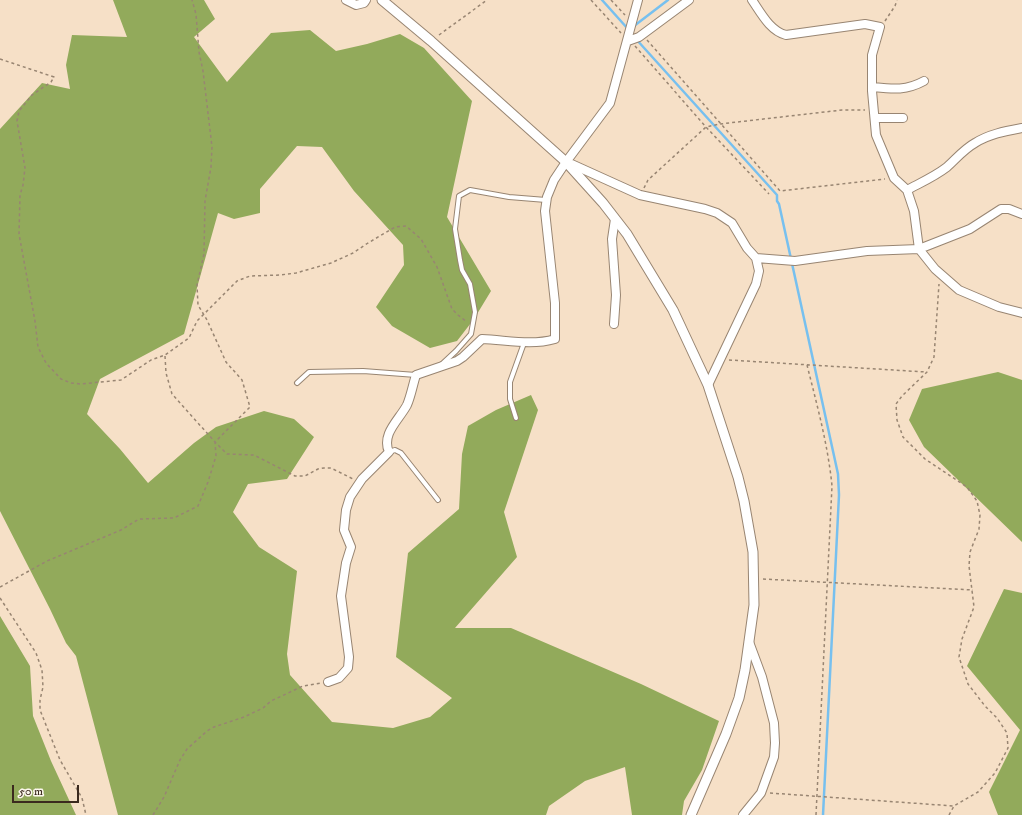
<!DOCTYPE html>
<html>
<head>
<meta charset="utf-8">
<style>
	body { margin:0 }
	#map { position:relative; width:1022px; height:815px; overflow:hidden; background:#f6e0c7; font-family:"IM FELL DW Pica",serif }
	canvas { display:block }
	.scale { position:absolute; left:12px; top:785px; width:67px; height:18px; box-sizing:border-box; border:2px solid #3b2a1e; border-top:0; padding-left:5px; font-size:12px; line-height:14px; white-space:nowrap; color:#3b2a1e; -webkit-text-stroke:3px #fbf7ec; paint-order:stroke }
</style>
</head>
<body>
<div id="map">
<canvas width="1022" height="815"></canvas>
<div class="scale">50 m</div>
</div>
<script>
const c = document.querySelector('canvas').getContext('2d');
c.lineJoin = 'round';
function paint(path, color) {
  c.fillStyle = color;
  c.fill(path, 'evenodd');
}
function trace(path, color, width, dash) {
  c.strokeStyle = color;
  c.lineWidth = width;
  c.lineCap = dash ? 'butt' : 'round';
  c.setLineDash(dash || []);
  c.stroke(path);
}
const forest = new Path2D(`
	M 113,0 L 204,0 L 215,19 L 194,37 L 227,82 L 271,33 L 310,30 L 336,51 L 367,44 L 400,34 L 424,48 L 472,101 L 447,217 L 491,291 L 474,319 L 457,341 L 430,348 L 392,326 L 376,307 L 404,265 L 403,245 L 354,191 L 322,147 L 297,146 L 260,189 L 260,213 L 234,219 L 218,213 L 184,334 L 100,379 L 87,414 L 120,449 L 148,483 L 194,443 L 216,427 L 264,411 L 294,419 L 314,437 L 287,479 L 248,484 L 233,512 L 259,547 L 297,571 L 287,654 L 290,675 L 332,722 L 393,728 L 430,717 L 452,698 L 396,657 L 408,553 L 459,509 L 462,454 L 468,426 L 496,410 L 531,395 L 538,410 L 504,512 L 517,557 L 455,628 L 511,628 L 641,684 L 719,721 L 702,770 L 684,801 L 682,815 L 632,815 L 625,767 L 585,781 L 549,806 L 546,815 L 118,815 L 76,656 L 66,643 L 50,609 L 0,511 L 0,129 L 42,83 L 70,89 L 66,65 L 72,35 L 127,37 Z
	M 998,372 L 1022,380 L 1022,542 L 924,447 L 909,420 L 922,389 Z
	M 1004,589 L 1022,593 L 1022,815 L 998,815 L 989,792 L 1020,730 L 967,666 Z
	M 0,616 L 30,666 L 33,716 L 51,761 L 76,815 L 0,815 Z`);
const stream = new Path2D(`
	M 602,0 L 628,29
	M 634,26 L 668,0
	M 636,39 L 777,195 L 777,201 L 779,204 L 838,474 L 839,495 L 823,815`);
const path = new Path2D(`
	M 591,0 L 621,33
	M 611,0 L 625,15
	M 885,21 L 895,6 L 897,0
	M 439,35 L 487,0
	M 647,40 L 780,191 L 885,179
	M 635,46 L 706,127 L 769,194
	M 0,59 L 54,77 L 51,82 L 32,95 L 19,111 L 17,121 L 25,168 L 23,185 L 20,195 L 19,234 L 35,321 L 38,347 L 46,363 L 61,379 L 71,383 L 81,384 L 121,380 L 151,360 L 165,355 L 189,338 L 197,321 L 237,281 L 250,276 L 280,275 L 296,273 L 331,263 L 353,253 L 368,243 L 395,227 L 406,226 L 421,239 L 437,267 L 452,309 L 458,315 L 467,322
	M 644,188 L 648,180 L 706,127 L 720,124 L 842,110 L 865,110
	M 165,356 L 166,373 L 172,394 L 215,442 L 227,454 L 254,455 L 295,476 L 305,476 L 318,469 L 324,468 L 331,468 L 353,479
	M 729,360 L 926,372
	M 807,365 C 817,405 828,445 832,486 L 816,815
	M 763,579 L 973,590
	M 0,587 L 47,561 L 121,530 L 139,519 L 174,518 L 198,506 L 208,482 L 216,456 L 215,442 L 250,407 L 242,380 L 226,362 L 207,320 L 198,305 L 197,285 L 204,254 L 205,201 L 211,167 L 212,147 L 203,71 L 199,52 L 196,14 L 192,0
	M 0,598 L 36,653 L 42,670 L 43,687 L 40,700 L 40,710 L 60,760 L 82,798 L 86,815
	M 770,793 L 954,806 L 978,792 L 995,773 L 1008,748 L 1007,733 L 997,718 L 985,706 L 968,684 L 959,657 L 962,639 L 974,607 L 969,566 L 970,552 L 979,529 L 980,515 L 977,501 L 967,487 L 925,459 L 903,437 L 897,420 L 896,404 L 902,396 L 927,372 L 934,357 L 939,284
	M 153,815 L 164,797 L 180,760 L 187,749 L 207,731 L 214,727 L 244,717 L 263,708 L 271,701 L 303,686 L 321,683
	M 949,815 L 954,806`);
const service = new Path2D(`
	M 441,365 L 456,351 L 471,334 L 475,312 L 470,284 L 462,270 L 460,260 L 455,229 L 459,196 L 470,190 L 509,197 L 546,200
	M 297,383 L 309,372 L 363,371 L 416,375
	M 516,418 L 510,399 L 510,382 L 524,343
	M 389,452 L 395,450 L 401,453 L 438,500`);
const minor = new Path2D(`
	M 346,0 L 356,5 L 364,3 L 366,0
	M 752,0 C 761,13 770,31 786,35 L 865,24 L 880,27 L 872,55 L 872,91 L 876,135 L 894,178 L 907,190 L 914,211 L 919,249 L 935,269 L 959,290 L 999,307 L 1022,313
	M 628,41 L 639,37 L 689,0
	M 872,87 C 892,89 906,91 924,81
	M 875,118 L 903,118
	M 567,162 L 640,195 L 705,209 L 717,213 L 732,223 L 747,248 L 756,258 L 759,271 L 756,284 L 708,385
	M 907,190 C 920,183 934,177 947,167 C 956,159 964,149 975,143 C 989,134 1006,131 1022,128
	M 756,258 L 795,261 L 867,251 L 919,249 L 970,229 L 1001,209 L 1009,209 L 1022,214
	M 614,324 L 616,295 L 612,239 L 615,219
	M 328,682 L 339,678 L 348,668 L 349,657 L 341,596 L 346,563 L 351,547 L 344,530 L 346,510 L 350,497 L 362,479 L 389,452 C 381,434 399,420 407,405 C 411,396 413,384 416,375 L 457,361 L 463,357 L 482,339 C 507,340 531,346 555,339 L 555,303 L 545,211 L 547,197 L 554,180 L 566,162 L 610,103 L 638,0
	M 743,815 L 761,793 L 774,757 L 775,743 L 774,723 L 762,677 L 749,642`);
const tertiary = new Path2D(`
	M 382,0 L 431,41 L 566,162 L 603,203 L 627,234 L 673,310 L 708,385 L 738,477 L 744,501 L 753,552 L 754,605 L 745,670 L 739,698 L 726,734 L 691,815`);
paint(forest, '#92aa5b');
trace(stream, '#77c0ef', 2.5);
trace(service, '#988572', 6);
trace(minor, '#988572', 10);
trace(tertiary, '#988572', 11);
trace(path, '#988572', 1.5, [3, 3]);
trace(service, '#fff', 4);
trace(minor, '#fff', 8);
trace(tertiary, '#fff', 9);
</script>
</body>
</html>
